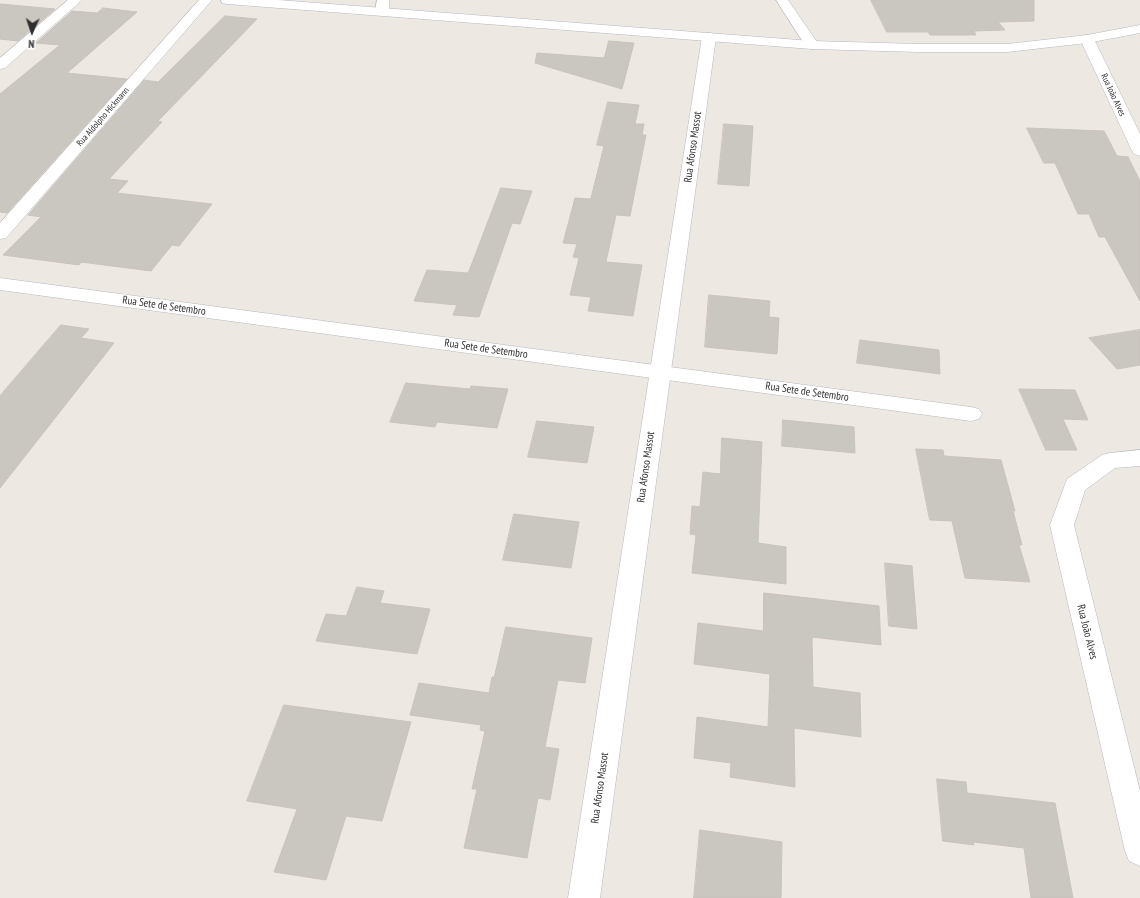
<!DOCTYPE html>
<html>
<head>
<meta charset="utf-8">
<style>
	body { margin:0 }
	#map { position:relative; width:1140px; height:898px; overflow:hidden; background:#eee8e2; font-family:"PT Sans Narrow",sans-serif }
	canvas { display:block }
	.north { position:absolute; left:12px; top:12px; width:40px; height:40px; -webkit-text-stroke:3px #fff; paint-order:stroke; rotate:183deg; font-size:11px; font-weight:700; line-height:16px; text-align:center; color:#2e2e2e }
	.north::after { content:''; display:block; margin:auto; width:14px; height:18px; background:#2e2e2e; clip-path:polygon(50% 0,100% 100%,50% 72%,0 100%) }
</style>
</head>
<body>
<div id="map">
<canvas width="1140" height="898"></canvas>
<div class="north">N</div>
</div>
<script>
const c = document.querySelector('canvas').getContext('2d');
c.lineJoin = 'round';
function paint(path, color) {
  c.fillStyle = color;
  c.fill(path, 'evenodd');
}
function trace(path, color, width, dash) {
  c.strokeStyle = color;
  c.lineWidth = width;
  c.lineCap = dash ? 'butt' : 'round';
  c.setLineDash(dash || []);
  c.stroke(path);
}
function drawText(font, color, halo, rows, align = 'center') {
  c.font = font + ' "PT Sans Narrow",sans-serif';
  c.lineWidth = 3;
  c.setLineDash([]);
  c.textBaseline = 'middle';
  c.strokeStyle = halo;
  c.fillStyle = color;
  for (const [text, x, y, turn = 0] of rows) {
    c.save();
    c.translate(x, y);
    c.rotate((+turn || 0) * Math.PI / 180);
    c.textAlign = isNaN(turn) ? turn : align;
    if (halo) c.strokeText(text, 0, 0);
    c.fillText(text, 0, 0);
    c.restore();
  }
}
const building = new Path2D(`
	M 871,0 L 1034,0 L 1034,21 L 998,22 L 1005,30 L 974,31 L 976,35 L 930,35 L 928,32 L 887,32 Z
	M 0,4 L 55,9 L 18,41 L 0,39 Z
	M 103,8 L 137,12 L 67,73 L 127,79 L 7,213 L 0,212 L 0,94 L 60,45 L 36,43 L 72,11 L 97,13 Z
	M 225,16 L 257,19 L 158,121 L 162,122 L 109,179 L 128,181 L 117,193 L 212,204 L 179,246 L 172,245 L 151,271 L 81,262 L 79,265 L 3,255 L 41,217 L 28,215 L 144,80 L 158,82 Z
	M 609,41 L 634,43 L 622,89 L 535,63 L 537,53 L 604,58 Z
	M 608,102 L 639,105 L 635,124 L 644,124 L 642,135 L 646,135 L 630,216 L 616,215 L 606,262 L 642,265 L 633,316 L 588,311 L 591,297 L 570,295 L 579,258 L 573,257 L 577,244 L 563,243 L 575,198 L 589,199 L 591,198 L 604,146 L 597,145 Z
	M 724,124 L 753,126 L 749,186 L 718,184 Z
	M 1027,128 L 1104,131 L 1117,156 L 1128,157 L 1140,181 L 1140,301 L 1105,237 L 1099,237 L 1089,214 L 1078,214 L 1055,163 L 1044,163 Z
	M 501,188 L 532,191 L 520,224 L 512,223 L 479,317 L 453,315 L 457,305 L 414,301 L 427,270 L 468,273 Z
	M 709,295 L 770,301 L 769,317 L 779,318 L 777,354 L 705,347 Z
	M 61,325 L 89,329 L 81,338 L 114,343 L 0,488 L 0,396 Z
	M 1140,330 L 1140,365 L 1117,369 L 1089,338 Z
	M 860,340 L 939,350 L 940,374 L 857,363 Z
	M 406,383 L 470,389 L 471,386 L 508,389 L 497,428 L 437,422 L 435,427 L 390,422 Z
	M 1019,389 L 1075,390 L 1088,420 L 1063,419 L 1077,450 L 1046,450 Z
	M 783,420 L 854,427 L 855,453 L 782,446 Z
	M 537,421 L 594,427 L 587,463 L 528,457 Z
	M 722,438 L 762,442 L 758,543 L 786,547 L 786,584 L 692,573 L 696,535 L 690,534 L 692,506 L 700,507 L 703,472 L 720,474 Z
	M 916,449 L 943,450 L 944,456 L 1001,460 L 1015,511 L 1013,511 L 1022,545 L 1019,545 L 1030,582 L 965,578 L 952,521 L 930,520 Z
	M 514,514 L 579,522 L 571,568 L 503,560 Z
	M 885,563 L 912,566 L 917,629 L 889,626 Z
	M 357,587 L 384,591 L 380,603 L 430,609 L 417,654 L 316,641 L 326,614 L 346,616 Z
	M 764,593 L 879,606 L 881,645 L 812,637 L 813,687 L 860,693 L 861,737 L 794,728 L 795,787 L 730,777 L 731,763 L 694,758 L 697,717 L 768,727 L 770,674 L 694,664 L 698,623 L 763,631 Z
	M 506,627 L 592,638 L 585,683 L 558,680 L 545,747 L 559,749 L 550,800 L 538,798 L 527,858 L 464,848 L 477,789 L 472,789 L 485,731 L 480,730 L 481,725 L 410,715 L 419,683 L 489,693 L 492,677 L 494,677 Z
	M 284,705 L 411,722 L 382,821 L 346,816 L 326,880 L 274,872 L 297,809 L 247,801 Z
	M 937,779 L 966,782 L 967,793 L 1055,803 L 1073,898 L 1031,898 L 1024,848 L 973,842 L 974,845 L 943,841 Z
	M 700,830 L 782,842 L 781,898 L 694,898 Z`);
const street = new Path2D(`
	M 199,0 L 212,0 L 6,238 L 0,239 L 0,223 Z
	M 377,0 L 389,0 L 389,11 L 387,14 L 377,14 L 375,11 Z
	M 776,0 L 788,0 L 819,45 L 817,48 L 812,49 L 807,48 Z
	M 709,33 L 714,34 L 716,37 L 600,898 L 568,898 L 702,37 L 704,34 Z
	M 1087,35 L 1092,36 L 1094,39 L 1140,134 L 1140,156 L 1134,154 L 1132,151 L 1080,39 L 1082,36 Z
	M 1140,450 L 1140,466 L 1115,468 L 1085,490 L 1074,525 L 1140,791 L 1140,866 L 1129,861 L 1125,851 L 1050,525 L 1067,479 L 1102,455 L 1110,453 Z`);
const secondary = new Path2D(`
	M 68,0 L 82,0 L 5,68 L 0,69 L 0,58 Z
	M 221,0 L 278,0 L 812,41 L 919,44 L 1007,44 L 1087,35 L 1140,25 L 1140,33 L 1087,43 L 1007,52 L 919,52 L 812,49 L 227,4 L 222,3 Z
	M 0,278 L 971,407 L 979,409 L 982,414 L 979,419 L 971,421 L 0,290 Z`);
const farStreetnames = [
	["Rua João Alves",1113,95,65],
	["Rua Aldolpho Hickmann",103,117,-49]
];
const streetNames = [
	["Rua Afonso Massot",693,147,-82],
	["Rua Sete de Setembro",164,306,8],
	["Rua Sete de Setembro",486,349,8],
	["Rua Sete de Setembro",807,392,8],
	["Rua Afonso Massot",646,467,-82],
	["Rua João Alves",1087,632,76],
	["Rua Afonso Massot",600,788,-82]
];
paint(building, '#cac6c0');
trace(building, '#c9c3bb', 1);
trace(street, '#b5b8c0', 1);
trace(secondary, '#b5b8c0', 1);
paint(street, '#fff');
paint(secondary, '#fff');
drawText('9px', '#2e2e2e', '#fff', farStreetnames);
drawText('11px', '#2e2e2e', '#fff', streetNames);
</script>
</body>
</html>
